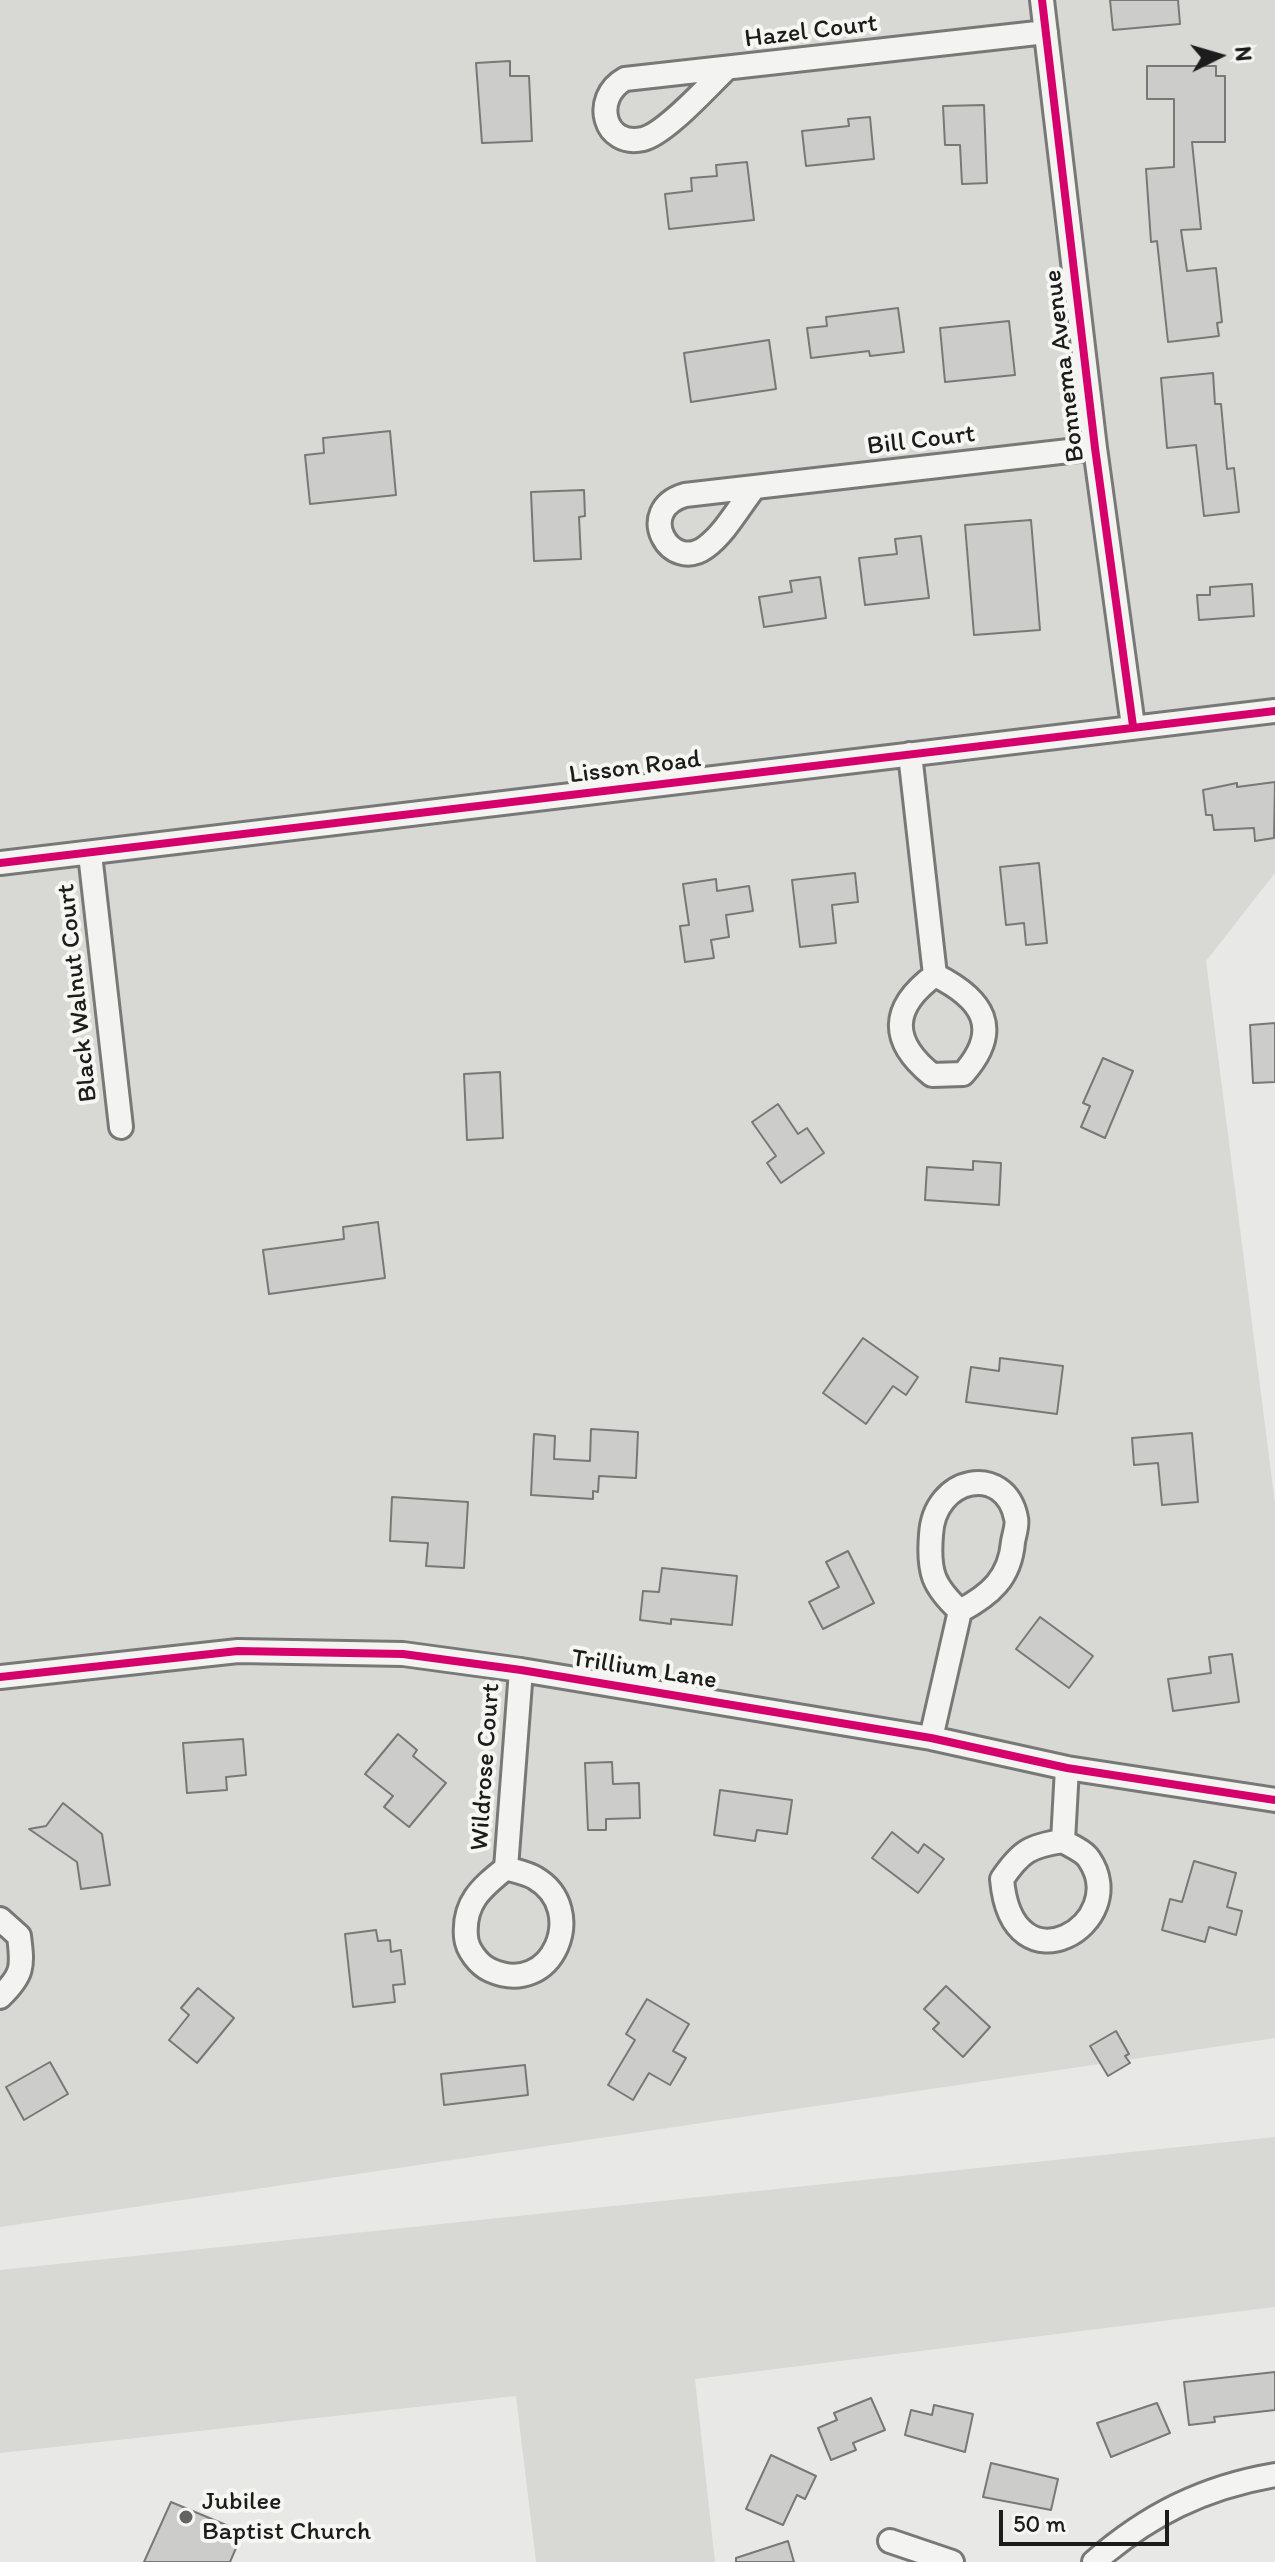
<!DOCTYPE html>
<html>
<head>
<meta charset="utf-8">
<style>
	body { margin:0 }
	#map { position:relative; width:1275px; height:2562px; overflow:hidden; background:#e8e8e6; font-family:Itim,sans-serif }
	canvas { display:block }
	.north { position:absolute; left:1179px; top:16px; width:80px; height:80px; -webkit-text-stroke:6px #f6f6f2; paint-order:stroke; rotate:85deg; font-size:22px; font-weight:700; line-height:32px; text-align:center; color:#1c1c1c }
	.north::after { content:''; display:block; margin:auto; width:28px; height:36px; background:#1c1c1c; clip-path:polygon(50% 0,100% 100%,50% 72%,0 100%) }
	.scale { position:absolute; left:999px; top:2510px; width:170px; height:36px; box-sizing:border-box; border:4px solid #1c1c1c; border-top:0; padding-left:10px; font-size:24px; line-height:28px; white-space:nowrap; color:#1c1c1c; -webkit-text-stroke:6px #f6f6f2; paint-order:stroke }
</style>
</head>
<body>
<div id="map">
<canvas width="1275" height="2562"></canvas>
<div class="north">N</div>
<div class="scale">50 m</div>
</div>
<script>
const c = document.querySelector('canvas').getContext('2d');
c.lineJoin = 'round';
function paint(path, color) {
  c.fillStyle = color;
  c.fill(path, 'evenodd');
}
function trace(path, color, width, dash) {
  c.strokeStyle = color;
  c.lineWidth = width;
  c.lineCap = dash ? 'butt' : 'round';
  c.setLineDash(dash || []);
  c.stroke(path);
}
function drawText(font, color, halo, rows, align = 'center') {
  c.font = font + ' Itim,sans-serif';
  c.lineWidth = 8;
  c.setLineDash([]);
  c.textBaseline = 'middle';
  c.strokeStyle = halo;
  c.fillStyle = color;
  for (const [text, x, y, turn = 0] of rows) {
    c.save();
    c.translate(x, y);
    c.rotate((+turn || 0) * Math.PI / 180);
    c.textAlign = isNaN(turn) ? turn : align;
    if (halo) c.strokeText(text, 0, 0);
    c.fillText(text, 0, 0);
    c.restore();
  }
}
const built = new Path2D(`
	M 0,0 L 1275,0 L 1275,873 L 1206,961 L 1275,1504 L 1275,2038 L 0,2227 Z
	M 1275,2137 L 1275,2307 L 695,2379 L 715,2562 L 536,2562 L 516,2396 L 0,2453 L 0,2270 Z`);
const building = new Path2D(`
	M 1110,0 L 1178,0 L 1180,24 L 1113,30 Z
	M 510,61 L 510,76 L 529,76 L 532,141 L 482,143 L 476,63 Z
	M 1147,66 L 1216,66 L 1216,76 L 1225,76 L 1225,142 L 1192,142 L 1201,229 L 1181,230 L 1187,271 L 1216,268 L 1222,322 L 1217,323 L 1219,336 L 1168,342 L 1157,241 L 1151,242 L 1146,169 L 1174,167 L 1174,99 L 1147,99 Z
	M 984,105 L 987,183 L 962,184 L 960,145 L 945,145 L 943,106 Z
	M 870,117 L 874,159 L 806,166 L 802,131 L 849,126 L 848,119 Z
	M 747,162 L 754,220 L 669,229 L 665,194 L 692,191 L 691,178 L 717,176 L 716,165 Z
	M 898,308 L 904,352 L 870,356 L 869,351 L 811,358 L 807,328 L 827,326 L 826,317 Z
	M 1009,321 L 1015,375 L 945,382 L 940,328 Z
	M 769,340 L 776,389 L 691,402 L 684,353 Z
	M 1213,373 L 1215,404 L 1221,404 L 1227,469 L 1234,468 L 1239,512 L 1204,516 L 1196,445 L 1167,448 L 1161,378 Z
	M 390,431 L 396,495 L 310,504 L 305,455 L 324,453 L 323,438 Z
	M 584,490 L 585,516 L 579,517 L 581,559 L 534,561 L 531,492 Z
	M 1031,520 L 1040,630 L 974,635 L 965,525 Z
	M 921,536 L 929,598 L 865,605 L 859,558 L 897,554 L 895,539 Z
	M 820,577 L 826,618 L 764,627 L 759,597 L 792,592 L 790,581 Z
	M 1252,584 L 1254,616 L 1199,620 L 1197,595 L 1210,595 L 1210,587 Z
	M 1275,782 L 1274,838 L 1255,841 L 1254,828 L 1214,830 L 1212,815 L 1206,815 L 1203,790 L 1237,783 L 1237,787 Z
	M 1039,863 L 1047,943 L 1026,945 L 1024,923 L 1006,925 L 1000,867 Z
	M 855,873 L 858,902 L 832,905 L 836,943 L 800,947 L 792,880 Z
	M 716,879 L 717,891 L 749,886 L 753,911 L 726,915 L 729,937 L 711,940 L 714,958 L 685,962 L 680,926 L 689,925 L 683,884 Z
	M 1275,1023 L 1275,1082 L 1253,1083 L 1250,1025 Z
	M 1103,1058 L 1133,1071 L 1105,1138 L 1081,1127 L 1090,1106 L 1083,1103 Z
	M 500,1072 L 503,1138 L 467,1140 L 464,1074 Z
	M 778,1104 L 798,1134 L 807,1128 L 824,1153 L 781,1183 L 767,1163 L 776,1156 L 752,1122 Z
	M 973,1161 L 1001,1163 L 999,1205 L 925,1200 L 927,1167 L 973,1170 Z
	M 378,1222 L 385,1278 L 269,1294 L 263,1250 L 344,1239 L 343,1227 Z
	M 863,1338 L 918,1377 L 906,1395 L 893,1386 L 866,1424 L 823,1393 Z
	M 1000,1358 L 1063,1366 L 1057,1414 L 966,1402 L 971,1367 L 999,1371 Z
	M 591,1429 L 638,1432 L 636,1478 L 599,1476 L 598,1492 L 593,1491 L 593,1499 L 531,1495 L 534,1434 L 555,1436 L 554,1459 L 590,1461 Z
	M 1192,1433 L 1198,1502 L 1162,1505 L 1158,1463 L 1134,1465 L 1132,1438 Z
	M 392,1497 L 468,1502 L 464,1568 L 426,1566 L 428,1543 L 390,1541 Z
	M 848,1551 L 874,1603 L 823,1629 L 809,1602 L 839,1587 L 826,1562 Z
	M 662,1568 L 737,1576 L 732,1625 L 671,1619 L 671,1624 L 640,1620 L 643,1591 L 659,1592 Z
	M 1040,1617 L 1093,1656 L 1069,1688 L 1016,1649 Z
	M 1232,1654 L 1239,1702 L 1173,1711 L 1168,1679 L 1211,1673 L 1209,1657 Z
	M 398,1734 L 417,1750 L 413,1756 L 446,1783 L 409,1827 L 384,1807 L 393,1796 L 365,1774 Z
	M 243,1739 L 246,1775 L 226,1777 L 227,1790 L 187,1793 L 183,1743 Z
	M 612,1762 L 613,1784 L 639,1783 L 640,1818 L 606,1819 L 606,1830 L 588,1830 L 585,1763 Z
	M 720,1790 L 792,1800 L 787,1834 L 757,1830 L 755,1841 L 714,1835 Z
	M 63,1803 L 102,1834 L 110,1885 L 81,1889 L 77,1862 L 29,1829 L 46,1826 Z
	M 892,1832 L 918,1853 L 924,1844 L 944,1859 L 918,1893 L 872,1858 Z
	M 1194,1861 L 1236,1873 L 1227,1907 L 1242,1911 L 1236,1935 L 1209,1927 L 1205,1942 L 1162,1930 L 1170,1899 L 1182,1902 Z
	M 376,1930 L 378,1941 L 390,1940 L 391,1952 L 401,1950 L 405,1984 L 393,1985 L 395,2002 L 353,2007 L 345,1934 Z
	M 946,1986 L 990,2027 L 963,2057 L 933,2029 L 939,2023 L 924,2009 Z
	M 198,1988 L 234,2018 L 197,2063 L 169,2040 L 189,2015 L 181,2008 Z
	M 647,1999 L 689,2024 L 673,2051 L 686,2058 L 670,2085 L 649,2073 L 633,2100 L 608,2085 L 635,2040 L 626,2034 Z
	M 1116,2031 L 1129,2054 L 1125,2056 L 1130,2063 L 1108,2076 L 1090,2046 Z
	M 50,2062 L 68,2094 L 24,2120 L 6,2087 Z
	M 525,2065 L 528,2095 L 444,2105 L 441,2074 Z
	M 1275,2372 L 1275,2410 L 1214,2417 L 1215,2422 L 1189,2425 L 1184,2382 Z
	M 871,2398 L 885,2430 L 853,2443 L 856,2450 L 831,2460 L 818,2428 L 837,2420 L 834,2413 Z
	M 1157,2403 L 1170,2433 L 1111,2457 L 1097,2423 Z
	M 934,2405 L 973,2414 L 965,2452 L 905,2435 L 911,2410 L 932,2415 Z
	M 771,2455 L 816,2476 L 805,2499 L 797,2495 L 783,2525 L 746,2509 Z
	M 991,2463 L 1058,2479 L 1051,2510 L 983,2497 Z
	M 171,2502 L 243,2532 L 230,2562 L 144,2562 Z
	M 788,2541 L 794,2562 L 736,2562 L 736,2558 Z`);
const minor = new Path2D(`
	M 1042,0 L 1095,448 L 1133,726
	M 725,70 C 707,87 665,134 643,139 C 604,148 591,98 625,79 L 1046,32
	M 754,488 C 739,507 725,533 706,547 C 670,574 634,510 685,495 L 1095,448
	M 910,754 L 935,975 C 983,999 1003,1029 963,1074 L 932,1075 C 890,1041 890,1008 935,975
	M 90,854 L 121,1127
	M 0,863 L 1275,711
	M 0,1677 L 238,1651 L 403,1654 L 521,1670 L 931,1738 L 1067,1768 L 1275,1800
	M 931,1738 L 960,1611 C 990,1595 1010,1578 1013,1542 C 1014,1535 1018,1525 1016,1518 C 1005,1463 934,1476 931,1535 C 928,1572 933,1586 960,1611
	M 1063,1841 C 1030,1846 1021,1851 1002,1879 C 1012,1995 1133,1923 1089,1859 C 1084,1851 1071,1846 1063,1841 L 1067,1768
	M 506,1868 C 481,1888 463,1903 466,1937 C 467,1950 479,1965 490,1970 C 553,1999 589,1909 535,1878 C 527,1873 515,1871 506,1868 L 521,1670
	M 0,1919 L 19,1936 C 23,1967 23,1975 0,1997
	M 890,2541 L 952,2562
	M 1094,2562 C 1148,2515 1204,2487 1275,2475`);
const cycleway = new Path2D(`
	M 1042,0 L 1095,448 L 1133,726
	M 0,863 L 1275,711
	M 0,1677 L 238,1651 L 403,1654 L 521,1670 L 931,1738 L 1067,1768 L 1275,1800`);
const markers = [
	[186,2517,8,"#636363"]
];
const streetNames = [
	["Hazel Court",811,32,-7],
	["Bonnema Avenue",1065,366,-97],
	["Bill Court",921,441,-7],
	["Lisson Road",635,768,-7],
	["Black Walnut Court",78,993,-96],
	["Trillium Lane",644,1670,9],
	["Wildrose Court",486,1767,-86]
];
const poiNames = [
	["Jubilee",202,2502],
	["Baptist Church",202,2532]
];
paint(built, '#d8d8d5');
paint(building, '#ccccca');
trace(building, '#787877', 2);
trace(minor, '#787877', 28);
trace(minor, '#f3f3f1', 22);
trace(cycleway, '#d6006c', 8);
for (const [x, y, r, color] of markers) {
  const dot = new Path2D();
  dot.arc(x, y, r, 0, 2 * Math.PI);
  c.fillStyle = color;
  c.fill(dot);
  trace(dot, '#f6f6f2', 3);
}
drawText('26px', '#1c1c1c', '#f6f6f2', streetNames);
drawText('26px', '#1c1c1c', '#f6f6f2', poiNames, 'left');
</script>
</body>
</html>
